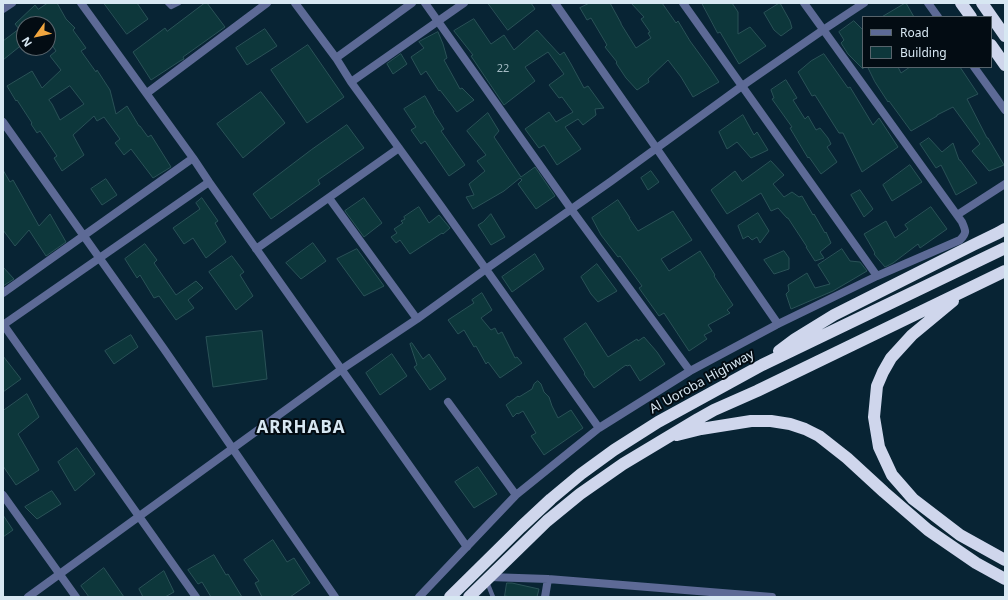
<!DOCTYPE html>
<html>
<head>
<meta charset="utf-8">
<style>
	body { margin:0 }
	#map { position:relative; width:1008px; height:600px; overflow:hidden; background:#082434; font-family:"Noto Sans",sans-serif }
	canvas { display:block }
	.frame { position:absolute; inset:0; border:4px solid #d7e7f2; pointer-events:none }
	.legend { position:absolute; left:862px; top:16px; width:130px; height:52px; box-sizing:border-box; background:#030c13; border:1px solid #58646c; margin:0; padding:5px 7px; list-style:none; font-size:12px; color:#d7e7f2 }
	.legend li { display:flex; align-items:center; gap:8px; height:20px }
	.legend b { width:20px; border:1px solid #58646c }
	.north { position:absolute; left:16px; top:16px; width:40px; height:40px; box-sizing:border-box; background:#030c13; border:1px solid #58646c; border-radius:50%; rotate:237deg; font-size:11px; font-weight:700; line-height:16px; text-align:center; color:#d7e7f2 }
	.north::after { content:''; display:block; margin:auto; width:14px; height:18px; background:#f1a63f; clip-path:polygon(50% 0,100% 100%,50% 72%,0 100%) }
</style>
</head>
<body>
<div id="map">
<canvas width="1008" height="600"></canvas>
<div class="frame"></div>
<ul class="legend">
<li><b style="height:5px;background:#5d6a96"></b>Road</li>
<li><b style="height:11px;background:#0d373b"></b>Building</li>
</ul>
<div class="north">N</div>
</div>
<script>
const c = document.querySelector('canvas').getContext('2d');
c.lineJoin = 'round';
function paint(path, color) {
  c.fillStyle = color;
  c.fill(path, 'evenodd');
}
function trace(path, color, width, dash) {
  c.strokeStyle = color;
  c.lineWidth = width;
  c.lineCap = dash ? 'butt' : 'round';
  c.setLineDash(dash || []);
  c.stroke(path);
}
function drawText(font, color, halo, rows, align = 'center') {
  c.font = font + ' "Noto Sans",sans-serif';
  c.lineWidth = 4;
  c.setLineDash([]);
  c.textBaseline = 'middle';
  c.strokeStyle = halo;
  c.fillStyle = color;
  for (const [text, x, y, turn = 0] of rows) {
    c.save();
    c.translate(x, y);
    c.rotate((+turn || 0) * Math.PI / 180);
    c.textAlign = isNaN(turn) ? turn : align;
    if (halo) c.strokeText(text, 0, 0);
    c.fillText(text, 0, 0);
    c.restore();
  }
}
const building = new Path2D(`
	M 48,3 L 57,3 L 66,19 L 75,28 L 73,30 L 86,48 L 81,51 L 96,72 L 97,70 L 110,90 L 116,114 L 127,106 L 139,126 L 140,126 L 148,137 L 151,135 L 171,167 L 153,178 L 131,149 L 124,155 L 115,143 L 120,139 L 104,117 L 97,121 L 94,116 L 73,135 L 84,155 L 62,171 L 54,158 L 57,156 L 40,131 L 37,133 L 31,124 L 32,123 L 17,100 L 16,101 L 7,86 L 32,71 L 42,88 L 61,70 L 50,56 L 56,51 L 48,39 L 48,24 L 24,24 L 24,43 L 3,60 L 3,41 L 19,29 L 15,24 L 35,5 L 38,9 ZM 70,86 L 84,104 L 60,120 L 52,104 L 49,100 Z
	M 104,3 L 137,3 L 148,19 L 127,34 Z
	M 205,3 L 207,3 L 225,27 L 183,57 L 184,59 L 180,61 L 151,80 L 133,52 L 165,28 L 167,31 Z
	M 488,3 L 531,3 L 535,9 L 508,30 Z
	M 590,3 L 610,3 L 621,23 L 621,24 L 636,48 L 651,38 L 648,33 L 650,32 L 641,19 L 644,17 L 631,3 L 662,3 L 676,23 L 678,21 L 690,41 L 709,67 L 719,82 L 693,97 L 681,77 L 668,60 L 648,79 L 649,82 L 637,90 L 626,78 L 616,63 L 617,62 L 605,47 L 607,45 L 591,18 L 587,20 L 580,8 Z
	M 702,3 L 732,3 L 738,12 L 738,34 L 750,27 L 766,46 L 739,64 L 720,32 L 718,33 Z
	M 780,3 L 790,21 L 792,28 L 781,36 L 774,30 L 764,13 Z
	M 906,3 L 914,17 L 882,17 Z
	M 474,19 L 491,44 L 504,35 L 514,50 L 537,30 L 560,55 L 564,52 L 571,64 L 584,88 L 588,86 L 604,108 L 595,109 L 596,115 L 583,125 L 578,119 L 565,127 L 581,149 L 557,165 L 544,145 L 539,148 L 525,129 L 549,112 L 556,122 L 573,112 L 562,97 L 559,98 L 549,85 L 564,74 L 548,52 L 525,67 L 535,81 L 504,105 L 471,56 L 473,55 L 454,31 Z
	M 854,21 L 863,30 L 863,69 L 848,54 L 841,43 L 844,40 L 839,32 Z
	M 265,29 L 277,46 L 247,65 L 236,48 Z
	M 438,32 L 443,44 L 447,58 L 444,60 L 460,89 L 462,88 L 474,100 L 457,112 L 440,90 L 439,91 L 426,71 L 421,75 L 411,57 L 424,48 L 419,42 Z
	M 308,45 L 344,97 L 307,123 L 271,70 Z
	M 401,54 L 407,64 L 393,74 L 387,64 Z
	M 824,54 L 848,88 L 850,87 L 873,125 L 879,118 L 898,147 L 862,172 L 843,133 L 839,133 L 815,95 L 812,96 L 798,72 L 811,61 Z
	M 868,67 L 898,67 L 901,73 L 910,67 L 960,67 L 978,94 L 967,99 L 987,138 L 988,138 L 1004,165 L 989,171 L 972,151 L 980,144 L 953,107 L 937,115 L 937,116 L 911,131 L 889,101 L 888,102 L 875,82 Z
	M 786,80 L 797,98 L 793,100 L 805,119 L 808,116 L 816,130 L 820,128 L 828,138 L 831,144 L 827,147 L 837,162 L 821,174 L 809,157 L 808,158 L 790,128 L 792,127 L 772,99 L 774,98 L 771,90 Z
	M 261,92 L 285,123 L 243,158 L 217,124 Z
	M 425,96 L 434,112 L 433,112 L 444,129 L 441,131 L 465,165 L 449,176 L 425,141 L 421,144 L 411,130 L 416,127 L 404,109 Z
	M 488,113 L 499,131 L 494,137 L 521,177 L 535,167 L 555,196 L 536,209 L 518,184 L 522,180 L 520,178 L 504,191 L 473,209 L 466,197 L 474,195 L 469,184 L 485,171 L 477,161 L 486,155 L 467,131 Z
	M 743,115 L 754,135 L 757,132 L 768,150 L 751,158 L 737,142 L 727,149 L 719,132 Z
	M 347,125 L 364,148 L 318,180 L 320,184 L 271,219 L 253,194 L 311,150 Z
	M 929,138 L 942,152 L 953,143 L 959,160 L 960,160 L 977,183 L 956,195 L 941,165 L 936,168 L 920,144 Z
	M 771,161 L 784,175 L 773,184 L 784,197 L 792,192 L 799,197 L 802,196 L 813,215 L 814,214 L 825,233 L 826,232 L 831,243 L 820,252 L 824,258 L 815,261 L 806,247 L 807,247 L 788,218 L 787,218 L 778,208 L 771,211 L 761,193 L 727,214 L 711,190 L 735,171 L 742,181 Z
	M 910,165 L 922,182 L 892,201 L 883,185 Z
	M 3,170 L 10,182 L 13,180 L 39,226 L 50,214 L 66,242 L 46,256 L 29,230 L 15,246 L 3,230 Z
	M 651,171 L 659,182 L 648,190 L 641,178 Z
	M 106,179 L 117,195 L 102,205 L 91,189 Z
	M 860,190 L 873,209 L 864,217 L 851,195 Z
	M 202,198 L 218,221 L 215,223 L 226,242 L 206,258 L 193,238 L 184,244 L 173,228 L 200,209 L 196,203 Z
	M 364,198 L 382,223 L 364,237 L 345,211 Z
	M 618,200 L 630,218 L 629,218 L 638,231 L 673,211 L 692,240 L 661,259 L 669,271 L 700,251 L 715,275 L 714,276 L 733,305 L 727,310 L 730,313 L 708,325 L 712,331 L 704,335 L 707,339 L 689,351 L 664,313 L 659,316 L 639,288 L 642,286 L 620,256 L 618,257 L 601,235 L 592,218 Z
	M 419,207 L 429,223 L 439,215 L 450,228 L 443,234 L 442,233 L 410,254 L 400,240 L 396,243 L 391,237 L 397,233 L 394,229 L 403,223 L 401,221 L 405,219 L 404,217 Z
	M 931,207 L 947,229 L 920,248 L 918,244 L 893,263 L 885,267 L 874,254 L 875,253 L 864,234 L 886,221 L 895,238 L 908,229 L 905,225 Z
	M 758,213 L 769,231 L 760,243 L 757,237 L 752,240 L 748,236 L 743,239 L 738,226 Z
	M 491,214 L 505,237 L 491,245 L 478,225 L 483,222 Z
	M 313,243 L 326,261 L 301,279 L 286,263 Z
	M 145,244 L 157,260 L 154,263 L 176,295 L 196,281 L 203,288 L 188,300 L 194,308 L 176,320 L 159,296 L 154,298 L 140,275 L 137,278 L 125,259 Z
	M 357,249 L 384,286 L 364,296 L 337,259 Z
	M 842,249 L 850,261 L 860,262 L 867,271 L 833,291 L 791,309 L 786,294 L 789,291 L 788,285 L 807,273 L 815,288 L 830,284 L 818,265 Z
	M 784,251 L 789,258 L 789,269 L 774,274 L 764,260 Z
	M 535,254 L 544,269 L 512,292 L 502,277 Z
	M 232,256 L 244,272 L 240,275 L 253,296 L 236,310 L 209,272 Z
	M 597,264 L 617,291 L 598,302 L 591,294 L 581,277 Z
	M 3,267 L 14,279 L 3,286 Z
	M 482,293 L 492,310 L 481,318 L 491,330 L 495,328 L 498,334 L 502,332 L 515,358 L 517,357 L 522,363 L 500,378 L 488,362 L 486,364 L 476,346 L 474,347 L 464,330 L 458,334 L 448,320 L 474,303 L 472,300 Z
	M 586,323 L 608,357 L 637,339 L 638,341 L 644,337 L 657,352 L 665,364 L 640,381 L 630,365 L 627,366 L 626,365 L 594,388 L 584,374 L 585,373 L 564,339 Z
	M 262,331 L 267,379 L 213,387 L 206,337 Z
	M 131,335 L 138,347 L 114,364 L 105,351 Z
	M 412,343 L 423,359 L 429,354 L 446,379 L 430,390 L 414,367 L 417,365 L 410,344 Z
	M 392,354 L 407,376 L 380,395 L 366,373 Z
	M 3,356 L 21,379 L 3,392 Z
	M 538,381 L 541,384 L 544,392 L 549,397 L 552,406 L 558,418 L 571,410 L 583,428 L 544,455 L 531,436 L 536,433 L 523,411 L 518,414 L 517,413 L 513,417 L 506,405 L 518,396 L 519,397 L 532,389 L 534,384 Z
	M 27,394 L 39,417 L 18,434 L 39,470 L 16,485 L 3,466 L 3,411 Z
	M 77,448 L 95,474 L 75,491 L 58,462 Z
	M 478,467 L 497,494 L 474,508 L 455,482 Z
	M 52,491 L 61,504 L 37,519 L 25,507 Z
	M 3,515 L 13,530 L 3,537 Z
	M 273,540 L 287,562 L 294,558 L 310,583 L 290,597 L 262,597 L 255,583 L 259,581 L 244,560 Z
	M 214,555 L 226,575 L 228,574 L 242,597 L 211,597 L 202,582 L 198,584 L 188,570 Z
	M 104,568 L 124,597 L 89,597 L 81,586 Z
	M 164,571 L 174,592 L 165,597 L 143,597 L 139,589 Z
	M 507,583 L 512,583 L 539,589 L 537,597 L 511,597 L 505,596 Z`);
const lane = new Path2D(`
	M 167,3 L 171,7 L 179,3
	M 487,582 L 493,597`);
const street = new Path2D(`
	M 81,3 L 193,158 L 209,182 L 467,547
	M 295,3 L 336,58 L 351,82 L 441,206 L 599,428
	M 425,3 L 571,209 L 690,371
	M 555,3 L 657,149 L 778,324
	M 683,3 L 877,276
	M 928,3 L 938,17
	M 3,9 L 12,3
	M 336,58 L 412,3
	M 974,67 L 1005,110
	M 351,82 L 464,3
	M 147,93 L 267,3
	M 3,122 L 164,349 L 335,597
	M 329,198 L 417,319
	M 957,215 L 1005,184
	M 256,249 L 399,148
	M 3,293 L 193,158
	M 3,324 L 196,597
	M 3,325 L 209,182
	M 448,402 L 516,495
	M 3,495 L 76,597
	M 489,577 L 548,579 L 772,597
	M 28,597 L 342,369 L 417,319 L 486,269 L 610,182 L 742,86 L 823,30 L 864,3
	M 419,597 L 516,495 L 599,428 L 690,371 L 778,324 L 877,276 L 960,240 C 967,233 966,231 962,222 L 804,3
	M 545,597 L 548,579`);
const highway = new Path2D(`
	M 961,3 L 971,17
	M 982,3 L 1005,36
	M 991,45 L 1005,65
	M 953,301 L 912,335 L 891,358 L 883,372 L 877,386 L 874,417 L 879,447 L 892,475 L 913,499 L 960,535 L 1005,560
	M 779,351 L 795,339 L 834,315 L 973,245 L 998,233 L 1005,229
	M 677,435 L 701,429 L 751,421 L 771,421 L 790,424 L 805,429 L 819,436 L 847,458 L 884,492 L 928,530 L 976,563 L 1005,579
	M 450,597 L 521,527 L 551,499 L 581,474 L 614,450 L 658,422 L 762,365 L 1005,248
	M 469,597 L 547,521 L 580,494 L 623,464 L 698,419 L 714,410 L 757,391 L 1005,271`);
const numberNames = [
	["22",503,69]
];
const streetNames = [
	["Al Uoroba Highway",702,382,-29]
];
const districtNames = [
	["ARRHABA",301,428]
];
paint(building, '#0d373b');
trace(building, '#2a5257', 1);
trace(lane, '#5d6a96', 4.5);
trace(street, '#5d6a96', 8);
trace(highway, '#cfd6ec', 12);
drawText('11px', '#a4bbc4', null, numberNames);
drawText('13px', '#d7e7f2', '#030c13', streetNames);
c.letterSpacing = '1px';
drawText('bold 17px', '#d7e7f2', '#030c13', districtNames);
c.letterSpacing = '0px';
</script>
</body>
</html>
